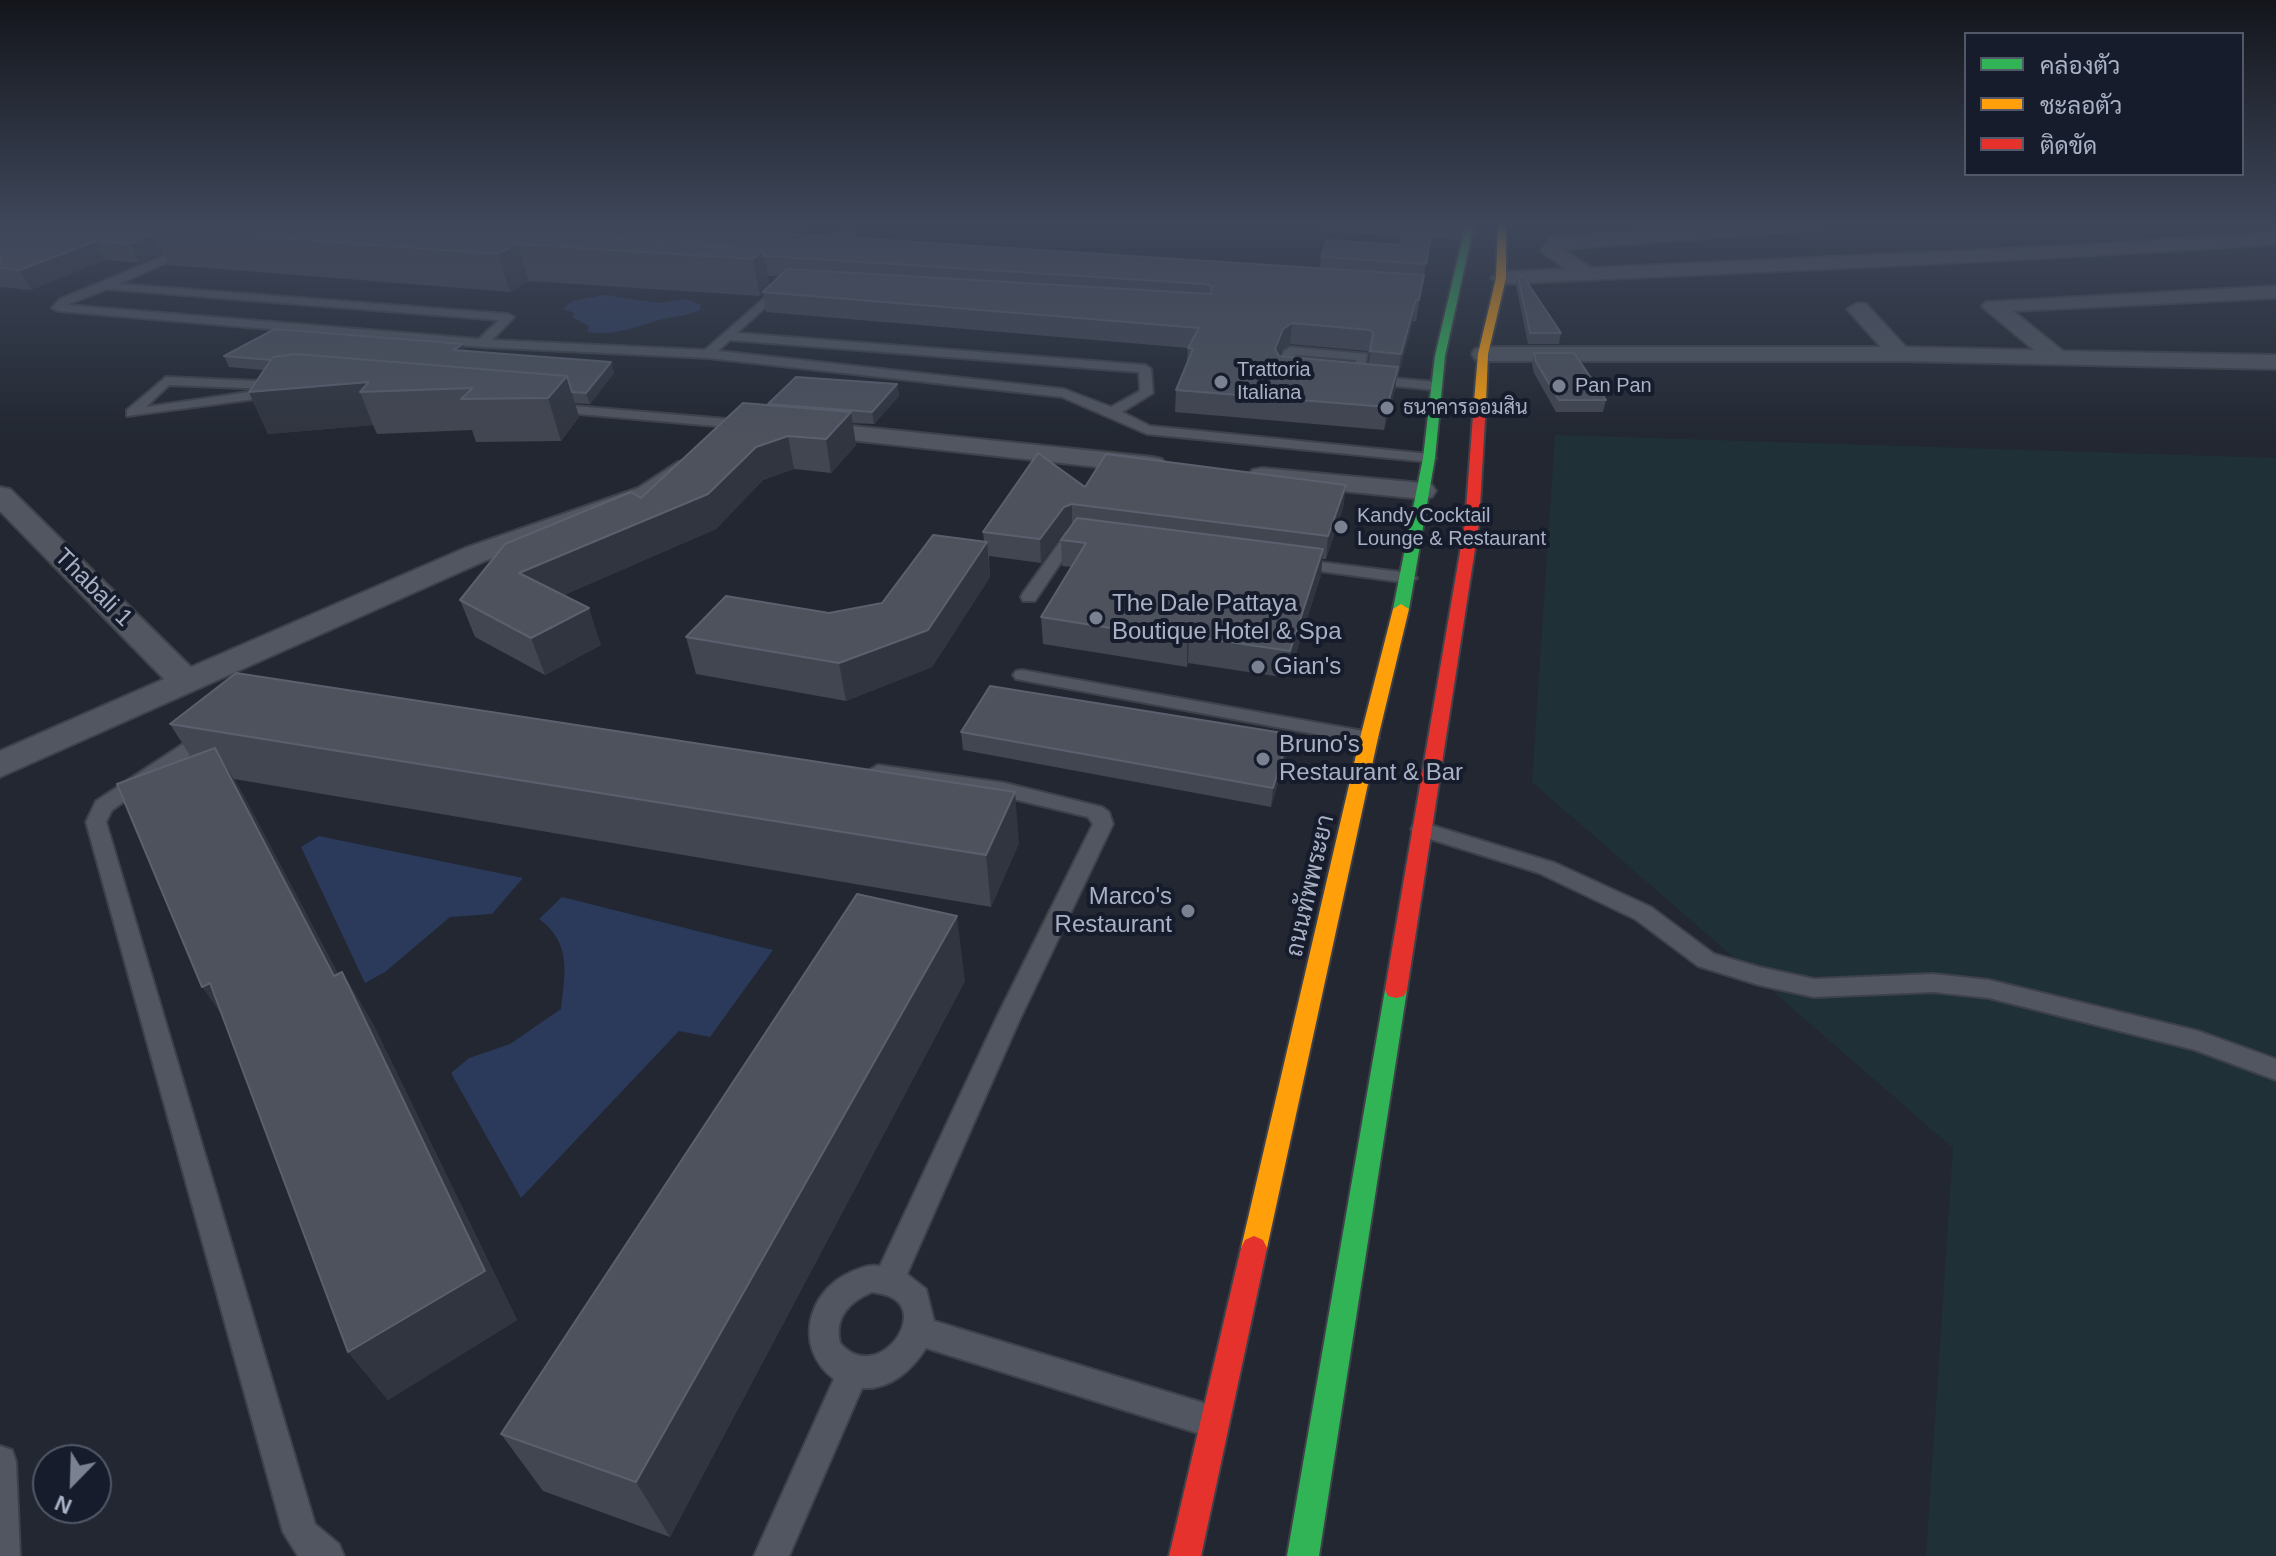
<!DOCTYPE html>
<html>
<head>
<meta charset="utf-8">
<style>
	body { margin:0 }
	#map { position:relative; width:2276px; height:1556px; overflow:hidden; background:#222731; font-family:Helvetica,Sarabun,sans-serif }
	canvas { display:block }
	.legend { position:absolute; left:1964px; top:32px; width:280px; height:144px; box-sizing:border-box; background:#161c2b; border:2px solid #515869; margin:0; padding:10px 14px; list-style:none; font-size:24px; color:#a9b1c5 }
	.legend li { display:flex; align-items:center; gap:16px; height:40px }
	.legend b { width:40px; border:2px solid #515869 }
	.north { position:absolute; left:32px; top:1444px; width:80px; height:80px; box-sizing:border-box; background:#161c2b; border:2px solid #515869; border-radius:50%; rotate:203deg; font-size:22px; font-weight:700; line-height:32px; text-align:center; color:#a9b1c5 }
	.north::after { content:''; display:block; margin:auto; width:28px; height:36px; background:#7a8191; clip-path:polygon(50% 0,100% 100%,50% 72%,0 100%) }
</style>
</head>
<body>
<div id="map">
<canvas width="2276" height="1556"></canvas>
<ul class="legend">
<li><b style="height:10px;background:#30b455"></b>คล่องตัว</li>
<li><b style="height:10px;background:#ff9f0a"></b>ชะลอตัว</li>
<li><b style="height:10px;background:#e5322d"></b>ติดขัด</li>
</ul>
<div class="north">N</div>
</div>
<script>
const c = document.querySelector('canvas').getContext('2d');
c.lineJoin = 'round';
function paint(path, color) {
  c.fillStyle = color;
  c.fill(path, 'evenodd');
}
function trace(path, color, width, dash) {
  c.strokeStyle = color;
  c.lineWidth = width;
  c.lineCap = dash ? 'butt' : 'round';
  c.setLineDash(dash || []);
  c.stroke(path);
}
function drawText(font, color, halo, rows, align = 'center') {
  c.font = font + ' Helvetica,Sarabun,sans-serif';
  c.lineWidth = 8;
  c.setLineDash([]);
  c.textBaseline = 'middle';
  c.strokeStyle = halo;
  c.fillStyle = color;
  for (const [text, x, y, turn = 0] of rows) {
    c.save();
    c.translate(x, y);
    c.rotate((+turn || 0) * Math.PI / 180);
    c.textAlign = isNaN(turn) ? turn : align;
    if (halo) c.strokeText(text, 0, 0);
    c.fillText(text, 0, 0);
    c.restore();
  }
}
const green = new Path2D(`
	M 1555,435 L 2276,458 L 2276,1556 L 1926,1556 L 1953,1148 L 1532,782 Z`);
const water = new Path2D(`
	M 604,295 L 658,303 L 686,299 L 701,305 L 700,310 C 686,317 671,316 656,321 C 633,328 612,336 587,332 L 589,326 L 572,317 L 575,313 L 562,309 L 572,301 Z
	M 319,836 L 523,878 L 492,914 L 450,917 L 385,972 L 365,983 L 301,847 Z
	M 562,897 L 773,950 L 710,1037 L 679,1031 L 521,1198 L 451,1073 L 469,1058 L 510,1044 L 561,1009 C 565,973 572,943 539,919 Z`);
const lane = new Path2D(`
	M 188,246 L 192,247 L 192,251 L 119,284 L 508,314 L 514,317 L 492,340 L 705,350 L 783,282 L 787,283 L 787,287 L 737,333 L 1145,365 L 1151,369 L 1153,393 L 1122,412 L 1150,426 L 1429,454 L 1436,458 L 1429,462 L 1147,434 L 1062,397 L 708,358 L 482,347 L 58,311 L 52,308 L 60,299 ZM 107,289 L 499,320 L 479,339 L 66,305 ZM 730,340 L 1139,372 L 1140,391 L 1111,407 L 1064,389 L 718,351 Z
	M 1290,347 L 1367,354 L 1363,379 L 1357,383 L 1351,379 L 1356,360 L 1295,355 L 1289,369 L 1297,370 L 1297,376 L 1278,375 L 1276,372 L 1284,351 Z
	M 1369,376 L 1436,382 L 1442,386 L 1436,390 L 1365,383 L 1365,377 Z
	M 166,377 L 280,382 L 286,386 L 282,389 L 282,395 L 277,396 L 127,416 L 127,410 ZM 169,385 L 269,389 L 146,407 Z
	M 551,404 L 738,420 L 745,424 L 738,428 L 546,411 L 546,405 Z
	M 1072,530 L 1088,536 L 1076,540 L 1035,601 L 1023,601 L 1021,597 L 1023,593 L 1067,532 Z
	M 1295,559 L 1409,573 L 1417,578 L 1409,583 L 1289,567 L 1287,564 Z
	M 1022,670 L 1369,732 L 1379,738 L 1369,744 L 1016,679 L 1013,675 L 1016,671 Z
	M 209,727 L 219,733 L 216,737 L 112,810 L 106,822 L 315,1524 L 339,1544 L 344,1556 L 298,1556 L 283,1532 L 86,822 L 96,801 Z
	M 878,765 L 1005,783 L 1102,807 L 1109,812 L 1113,824 L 1019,1021 L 907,1274 L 926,1289 L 934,1321 L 1207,1404 L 1218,1409 L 1223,1420 L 1218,1431 L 1207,1436 L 926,1348 C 912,1370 890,1390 862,1388 L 789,1556 L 754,1556 L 834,1379 C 793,1348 807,1291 851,1272 C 861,1268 869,1264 880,1266 L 995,1021 L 1093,824 L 1088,817 L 1005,797 L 871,775 L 868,771 ZM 872,1292 C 877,1293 885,1294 891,1297 C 929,1315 876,1385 840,1343 C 834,1317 849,1302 872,1292 Z
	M 1421,822 L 1555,863 L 1651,907 L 1714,954 L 1759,967 L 1814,979 L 1933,974 L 1989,980 L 2198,1031 L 2276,1059 L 2276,1080 L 2195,1050 L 1989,998 L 1933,992 L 1814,997 L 1759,985 L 1698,966 L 1635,919 L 1539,873 L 1414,834 L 1411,829 L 1414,824 Z
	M 0,1446 L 12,1450 L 16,1462 L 20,1556 L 0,1556 Z`);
const street = new Path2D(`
	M 844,224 L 863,224 L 847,242 L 833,242 L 831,238 Z
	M 1310,224 C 1336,224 1463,219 1476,233 L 1467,239 L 1319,229 Z
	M 1739,224 L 1830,224 L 1821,229 L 1562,249 L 1591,268 L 2068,246 L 2276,232 L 2276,244 C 2018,261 1759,272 1501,284 L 1491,278 L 1501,272 L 1566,269 L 1541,251 L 1550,238 L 1557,236 Z
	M 2276,286 L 2276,298 L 2013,311 L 2063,351 L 2276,355 L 2276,369 L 1900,361 L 1483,361 L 1475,359 L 1472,354 L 1475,349 L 1483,347 L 1881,347 L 1847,309 L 1858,303 L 1866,304 L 1906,347 L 2034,350 L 1986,310 L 1982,306 L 1986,302 Z
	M 804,421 L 1153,457 L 1162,459 L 1166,465 L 1162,471 L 1153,473 L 795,434 L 791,429 L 795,424 Z
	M 688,460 L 698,462 L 701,468 L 698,474 L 658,500 L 487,560 L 0,777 L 0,751 L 164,679 L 0,511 L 0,487 L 10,489 L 191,667 L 465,548 L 638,488 L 678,462 Z
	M 1262,468 L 1422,483 L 1432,485 L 1436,491 L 1432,497 L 1422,499 L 1252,482 L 1248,476 L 1252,470 Z`);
const fast = new Path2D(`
	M 1466,224 L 1474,224 L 1445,356 L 1435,458 L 1409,609 L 1401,614 L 1393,609 L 1423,458 L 1435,356 Z
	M 1396,982 L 1404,984 L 1407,990 L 1319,1556 L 1287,1556 L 1385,990 L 1388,984 Z`);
const slow = new Path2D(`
	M 1498,224 L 1506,224 L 1506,278 L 1488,354 L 1486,402 L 1480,405 L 1474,402 L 1478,354 L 1496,278 Z
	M 1401,604 L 1409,609 L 1378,738 L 1267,1248 L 1263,1256 L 1254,1260 L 1245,1256 L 1241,1248 L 1360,738 L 1393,609 Z`);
const jam = new Path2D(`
	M 1480,399 L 1486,402 L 1479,523 L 1407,990 L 1404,996 L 1396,998 L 1388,996 L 1385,990 L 1465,523 L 1474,402 Z
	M 1254,1236 L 1263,1240 L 1267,1248 L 1201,1556 L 1169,1556 L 1241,1248 L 1245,1240 Z`);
const wall = new Path2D(`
	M 0,224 L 639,224 L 1424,275 L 1416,321 L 1413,321 L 1398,376 L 1397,376 L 1395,389 L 1384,430 L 1175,412 L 1176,390 L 1187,362 L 1188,348 L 766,312 L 763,294 L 760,296 L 529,281 L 510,292 L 169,265 L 163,253 L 139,263 L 105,260 L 31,290 L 0,287 ZM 768,276 L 779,276 L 769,285 ZM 1290,344 L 1367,351 L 1370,354 L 1368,364 L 1279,356 L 1281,350 Z
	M 644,224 L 821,224 L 809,233 Z
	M 1432,230 L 1424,275 L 1320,268 L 1321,257 L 1401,245 Z
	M 1518,276 L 1561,333 L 1559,344 L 1528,344 L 1516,286 Z
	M 463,344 L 465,351 L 614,373 L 590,404 L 575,403 L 579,417 L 561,441 L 476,442 L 472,430 L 377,434 L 373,425 L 268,434 L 249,392 L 264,370 L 229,367 L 224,356 Z
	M 1534,353 L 1606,400 L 1603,412 L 1556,412 L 1534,373 L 1532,364 Z
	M 897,384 L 899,396 L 874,424 L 852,423 L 856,445 L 831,473 L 794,469 L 763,480 L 716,529 L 564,595 L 601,645 L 545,675 L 475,637 L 460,600 L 641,498 L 768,405 L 768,404 Z
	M 1346,485 L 1343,508 L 1326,559 L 1322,559 L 1321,575 L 1288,678 L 1188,663 L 1187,667 L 1043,644 L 1041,617 L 1072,567 L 1062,566 L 1061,540 L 1070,528 L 1065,530 L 1041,563 L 989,556 L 990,577 L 932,667 L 846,701 L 696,674 L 686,637 L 829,613 L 882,603 L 984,541 L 983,532 L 1085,487 Z
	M 170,724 L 1019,843 L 991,907 L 234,779 L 245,798 L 338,974 L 342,972 L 373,1024 L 517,1320 L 388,1400 L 348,1352 L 223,1017 L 191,757 Z
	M 961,732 L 1289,734 L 1287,752 L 1271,807 L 963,750 Z
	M 965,981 L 670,1537 L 543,1491 L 501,1434 Z`);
const shadedWall = new Path2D(`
	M 808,224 L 821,224 L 809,233 Z
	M 154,234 L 163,253 L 139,263 L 130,244 Z
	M 96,241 L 105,260 L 31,290 L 20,270 Z
	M 517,244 L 529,281 L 510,292 L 498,254 Z
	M 763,250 L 770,287 L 763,292 L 763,294 L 760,296 L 753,259 Z
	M 1416,300 L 1413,321 L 1398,376 L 1401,354 Z
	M 1292,323 L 1290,344 L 1281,350 L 1273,371 L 1275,349 L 1283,329 Z
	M 463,344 L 466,355 L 453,350 Z
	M 611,362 L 614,373 L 590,404 L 586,393 Z
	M 1398,367 L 1395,389 L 1384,430 L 1387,407 Z
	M 567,376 L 579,417 L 561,441 L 548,398 Z
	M 369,382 L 360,392 L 373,425 L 268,434 L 249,392 Z
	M 897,384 L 899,396 L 874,424 L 872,412 Z
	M 851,412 L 856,445 L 831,473 L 826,439 Z
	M 788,436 L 794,469 L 763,480 L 716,529 L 532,609 L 519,573 L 756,447 Z
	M 1346,485 L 1343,508 L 1326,559 L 1328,536 Z
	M 1072,504 L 1072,527 L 1065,530 L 1041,563 L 1040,539 L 1064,507 Z
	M 987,542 L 990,577 L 932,667 L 846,701 L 839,663 Z
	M 1323,549 L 1321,575 L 1288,678 L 1290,651 Z
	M 589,608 L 601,645 L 545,675 L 531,638 Z
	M 1189,636 L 1188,663 L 1187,667 L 1187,640 Z
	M 1289,734 L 1287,752 L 1271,807 L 1273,788 Z
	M 215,748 L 245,798 L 366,1028 L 334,976 Z
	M 1015,792 L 1019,843 L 991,907 L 986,855 Z
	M 957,916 L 965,981 L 670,1537 L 636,1482 Z
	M 342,972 L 373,1024 L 517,1320 L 388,1400 L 348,1352 Z
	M 210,983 L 239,1039 L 202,987 Z`);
const building = new Path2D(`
	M 0,224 L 121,224 L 152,226 L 155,224 L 163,224 L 151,229 L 154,234 L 130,244 L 96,241 L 20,270 L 0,268 Z
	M 163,224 L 416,224 L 763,250 L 753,259 L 517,244 L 498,254 L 151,229 Z
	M 416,224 L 639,224 L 1424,275 L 1419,300 L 1416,300 L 1401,354 L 1370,351 L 1373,333 L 1370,330 L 1292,323 L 1283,329 L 1275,349 L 1279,356 L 1398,367 L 1387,407 L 1176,390 L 1193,349 L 1188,348 L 1199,328 L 763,292 L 787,269 L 1211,294 L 1211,286 L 1205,284 L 783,257 L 764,256 L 763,250 Z
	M 1403,228 L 1432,230 L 1426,264 L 1321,257 L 1327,240 L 1401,245 Z
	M 1518,276 L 1523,276 L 1561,333 L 1530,333 Z
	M 275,329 L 463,344 L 453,350 L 611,362 L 586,393 L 572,392 L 567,376 L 296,354 L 273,357 L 271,360 L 224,356 Z
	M 1534,353 L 1574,353 L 1606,400 L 1559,400 L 1536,362 Z
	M 296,354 L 567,376 L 548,398 L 461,399 L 473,388 L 360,392 L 369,382 L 249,392 L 273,357 Z
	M 796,377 L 897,384 L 872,412 L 768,404 Z
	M 743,403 L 851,412 L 826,439 L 788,436 L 756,447 L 708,494 L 519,573 L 589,608 L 531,638 L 460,600 L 505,544 L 631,492 L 641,498 Z
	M 1038,453 L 1085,487 L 1106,454 L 1346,485 L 1328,536 L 1072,504 L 1064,507 L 1040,539 L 983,532 Z
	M 1077,518 L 1323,549 L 1290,651 L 1189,636 L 1187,640 L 1041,617 L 1086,543 L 1061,540 Z
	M 933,535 L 987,542 L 928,630 L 839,663 L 686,637 L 726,596 L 829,613 L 882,603 Z
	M 236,673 L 1015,792 L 986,855 L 170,724 Z
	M 990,686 L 1289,734 L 1273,788 L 961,732 Z
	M 215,748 L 334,976 L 342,972 L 485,1271 L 348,1352 L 210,983 L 202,987 L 117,784 Z
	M 857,894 L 957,916 L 636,1482 L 501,1434 Z`);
const markers = [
	[1221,382,8,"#7a8191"],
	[1559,386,8,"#7a8191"],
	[1387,408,8,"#7a8191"],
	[1341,527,8,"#7a8191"],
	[1096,618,8,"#7a8191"],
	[1258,667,8,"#7a8191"],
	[1263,759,8,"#7a8191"],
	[1188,911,8,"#7a8191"]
];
const farPoinames = [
	["Trattoria",1237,370],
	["Italiana",1237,393],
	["Pan Pan",1575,386],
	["ธนาคารออมสิน",1403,408],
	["Kandy Cocktail",1357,516],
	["Lounge & Restaurant",1357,539]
];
const streetNames = [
	["Thabali 1",93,588,45],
	["ถนนทัพพระยา",1311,886,-77]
];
const poiNames = [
	["The Dale Pattaya",1112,604],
	["Boutique Hotel & Spa",1112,632],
	["Gian's",1274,667],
	["Bruno's",1279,745],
	["Restaurant & Bar",1279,773],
	["Marco's",1172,897,"right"],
	["Restaurant",1172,925,"right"]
];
paint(green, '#1f3137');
paint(water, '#2b395a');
trace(lane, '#3e4149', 4);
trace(street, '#3e4149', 4);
trace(fast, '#3e4149', 4);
trace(slow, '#3e4149', 4);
trace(jam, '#3e4149', 4);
paint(lane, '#515660');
paint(street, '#515660');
paint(fast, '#30b455');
paint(slow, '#ff9f0a');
paint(jam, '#e5322d');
paint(wall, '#424651');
paint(shadedWall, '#30353f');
paint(building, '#4d525d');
trace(building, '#5b606e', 2);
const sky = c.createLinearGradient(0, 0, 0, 442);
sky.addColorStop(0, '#13151b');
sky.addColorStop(0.51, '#3e475a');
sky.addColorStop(1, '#3e475a00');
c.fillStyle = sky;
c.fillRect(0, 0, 2276, 442);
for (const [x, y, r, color] of markers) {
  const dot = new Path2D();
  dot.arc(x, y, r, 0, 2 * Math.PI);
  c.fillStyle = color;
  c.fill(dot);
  trace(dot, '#161c2b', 3);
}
drawText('20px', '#a9b1c5', '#161c2b', farPoinames, 'left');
drawText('24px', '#a9b1c5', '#161c2b', streetNames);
drawText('24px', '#a9b1c5', '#161c2b', poiNames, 'left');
</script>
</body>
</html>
